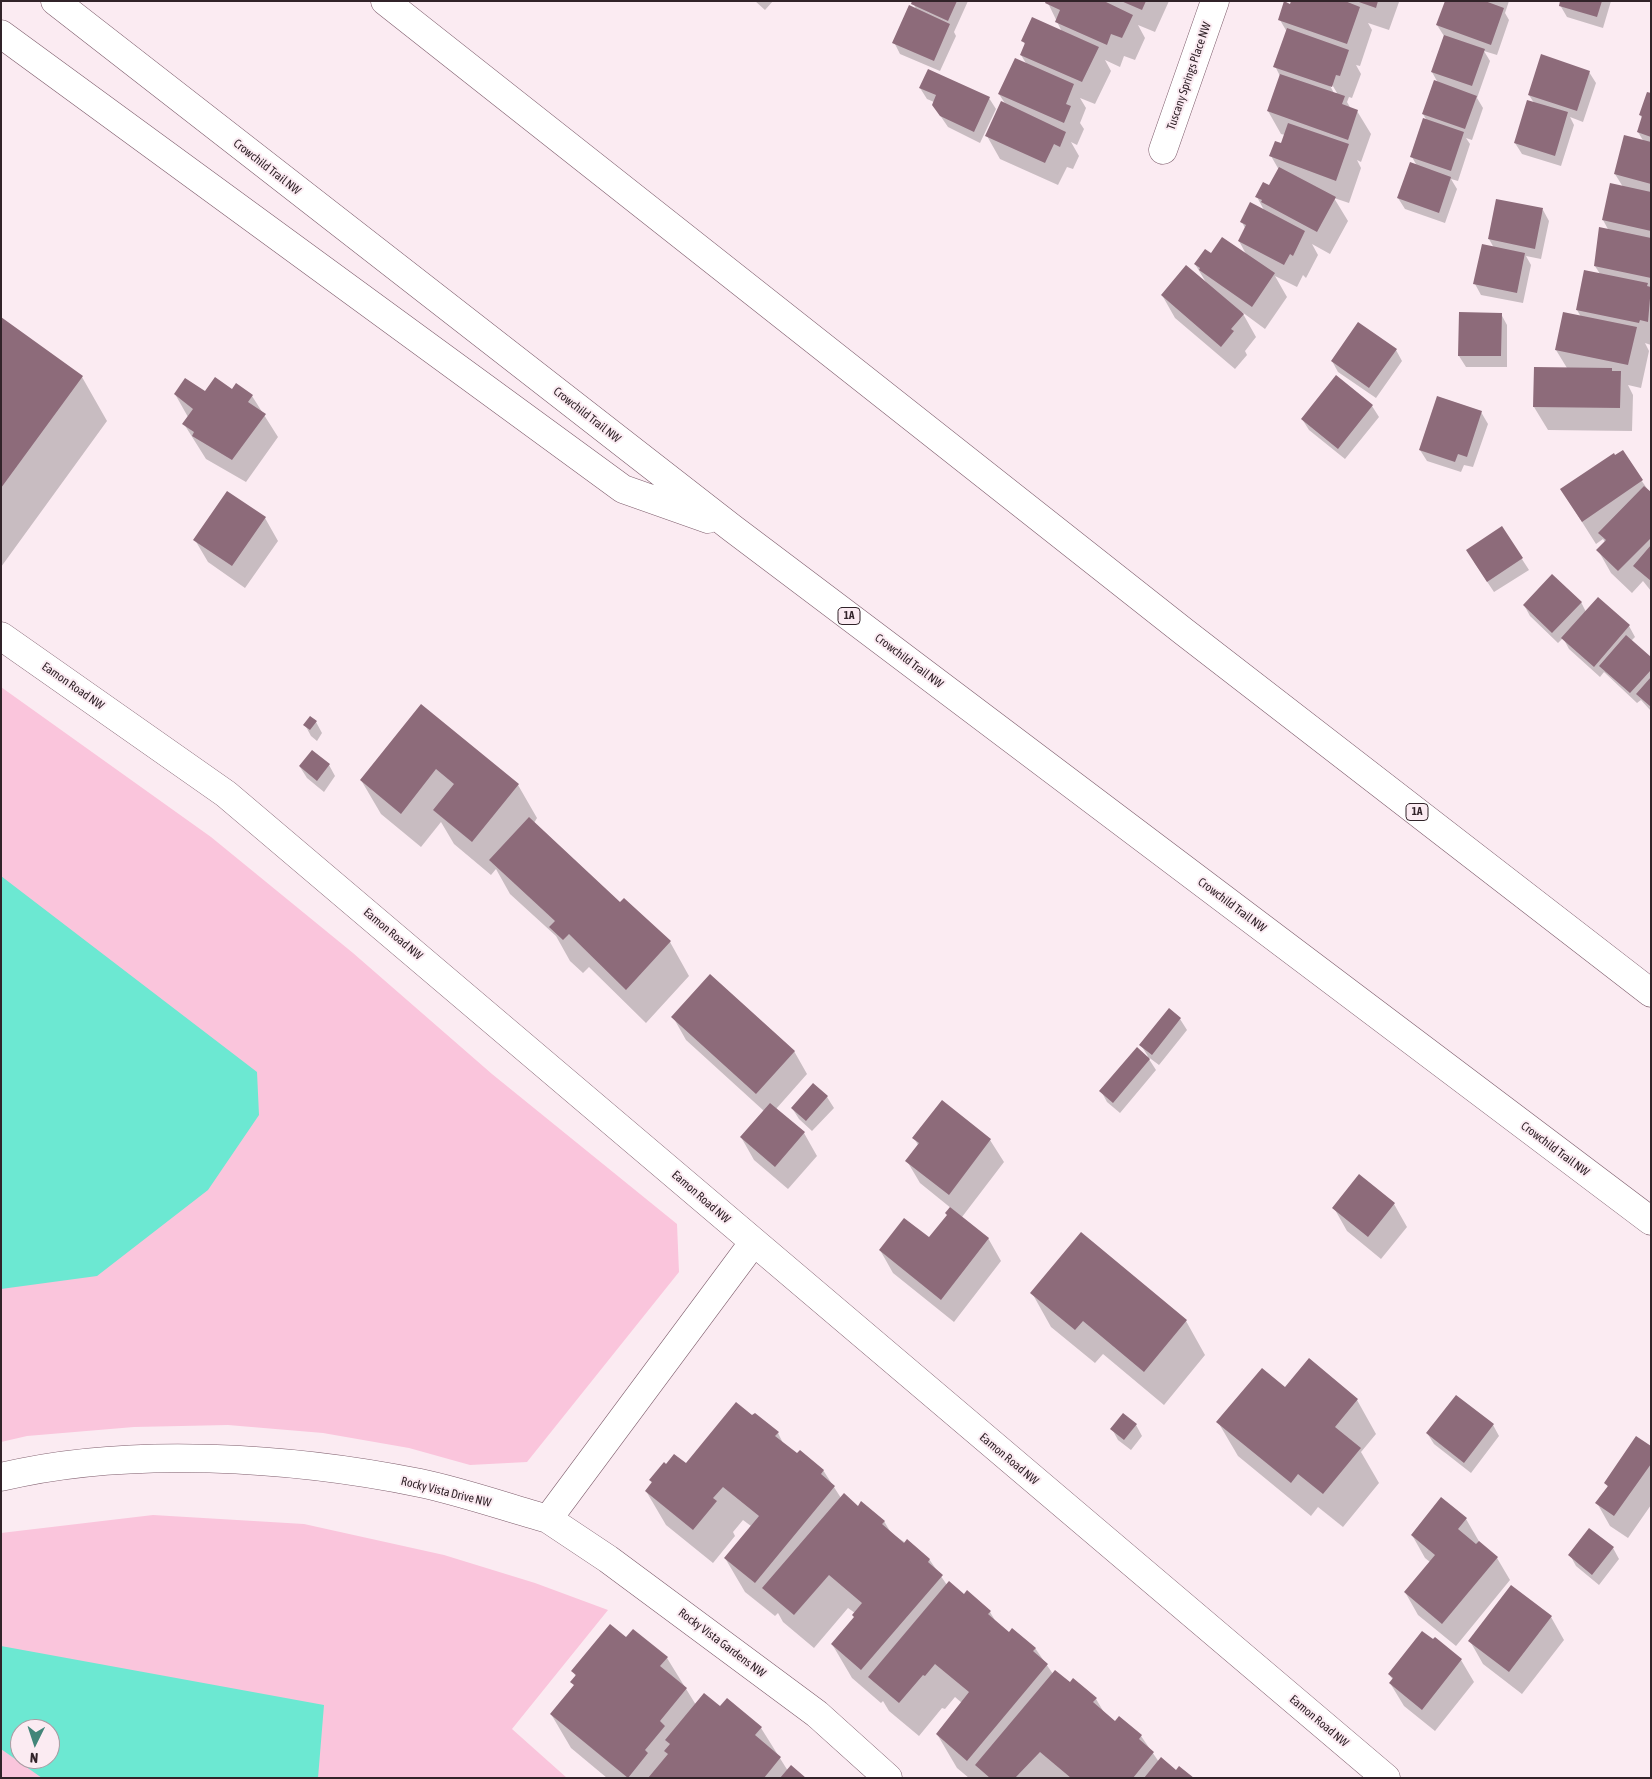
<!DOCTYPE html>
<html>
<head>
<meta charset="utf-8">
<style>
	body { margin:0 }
	#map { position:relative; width:1652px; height:1779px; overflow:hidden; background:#fbebf2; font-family:"Asap Condensed",sans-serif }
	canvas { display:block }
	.frame { position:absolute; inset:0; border:2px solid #312329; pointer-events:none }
	.north { position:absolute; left:10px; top:1719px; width:50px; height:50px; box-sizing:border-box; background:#fbebf2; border:1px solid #aa9ba2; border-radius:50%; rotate:184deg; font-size:14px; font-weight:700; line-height:20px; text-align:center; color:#312329 }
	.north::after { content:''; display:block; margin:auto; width:18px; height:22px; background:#428579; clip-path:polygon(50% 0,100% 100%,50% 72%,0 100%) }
</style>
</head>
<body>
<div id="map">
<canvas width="1652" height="1779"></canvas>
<div class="frame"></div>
<div class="north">N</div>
</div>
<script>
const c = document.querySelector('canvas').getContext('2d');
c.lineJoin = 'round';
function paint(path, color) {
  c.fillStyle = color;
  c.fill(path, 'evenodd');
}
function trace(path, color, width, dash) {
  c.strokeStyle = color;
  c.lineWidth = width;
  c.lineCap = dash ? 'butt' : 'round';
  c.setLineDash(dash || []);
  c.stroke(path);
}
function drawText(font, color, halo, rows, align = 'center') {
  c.font = font + ' "Asap Condensed",sans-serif';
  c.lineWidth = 4;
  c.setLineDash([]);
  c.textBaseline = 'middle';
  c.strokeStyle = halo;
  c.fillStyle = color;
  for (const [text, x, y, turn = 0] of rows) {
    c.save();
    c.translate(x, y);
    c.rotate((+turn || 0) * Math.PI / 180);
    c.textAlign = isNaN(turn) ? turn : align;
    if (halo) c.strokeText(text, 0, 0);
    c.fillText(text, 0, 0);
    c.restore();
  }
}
const green = new Path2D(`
	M 1,687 L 211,837 L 353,953 L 492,1074 L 677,1224 L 679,1272 L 527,1462 L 470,1465 L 409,1448 L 323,1433 L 228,1425 L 134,1427 L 27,1436 L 1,1442 Z
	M 153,1515 L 304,1524 L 444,1555 L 535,1583 L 608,1610 L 512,1729 L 567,1778 L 1,1778 L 1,1533 ZM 20,1729 L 50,1729 L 50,1759 L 20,1759 Z`);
const water = new Path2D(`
	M 1,876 L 257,1072 L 259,1115 L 208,1190 L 97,1276 L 1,1289 Z
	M 1,1646 L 324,1705 L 318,1778 L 42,1778 L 1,1749 ZM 20,1729 L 50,1729 L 50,1759 L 20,1759 Z`);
const shadow = new Path2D(`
	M 755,1 L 773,1 L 765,10 Z
	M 913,1 L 968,1 L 954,32 L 956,36 L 940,71 L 900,54 L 894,42 L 916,10 Z
	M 1047,1 L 1169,1 L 1155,32 L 1138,25 L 1145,38 L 1135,60 L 1124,56 L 1120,67 L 1105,60 L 1111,71 L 1095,104 L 1080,98 L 1086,108 L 1080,123 L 1084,129 L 1077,145 L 1071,142 L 1079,156 L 1073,169 L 1067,167 L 1058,185 L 1000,159 L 987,136 L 1006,105 L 999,94 L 1027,65 L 1021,55 L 1025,45 L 1023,40 L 1062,32 Z
	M 1293,1 L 1399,2 L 1389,30 L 1368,23 L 1372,30 L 1360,66 L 1356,65 L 1361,74 L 1352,98 L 1349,97 L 1347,102 L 1351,109 L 1357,111 L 1371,134 L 1361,162 L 1357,160 L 1361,168 L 1349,203 L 1334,198 L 1348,221 L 1330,254 L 1312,244 L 1318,255 L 1306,278 L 1303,275 L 1297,287 L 1275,276 L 1287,297 L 1265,329 L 1242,312 L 1256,337 L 1245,351 L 1247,355 L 1235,369 L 1175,318 L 1162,295 L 1207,284 L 1195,264 L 1211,255 L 1247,256 L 1239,241 L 1245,228 L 1242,222 L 1265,212 L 1257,197 L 1270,187 L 1279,170 L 1271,156 L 1282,144 L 1285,135 L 1281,134 L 1268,111 L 1280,76 L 1275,66 L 1287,32 L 1280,20 ZM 1330,81 L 1337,93 L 1334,93 L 1328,82 Z
	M 1446,1 L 1509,1 L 1505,13 L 1509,20 L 1497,55 L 1484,51 L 1490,61 L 1477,98 L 1483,108 L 1472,140 L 1466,138 L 1470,144 L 1458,181 L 1451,179 L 1457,189 L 1445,223 L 1405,209 L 1398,198 L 1417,166 L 1412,157 L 1427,121 L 1423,114 L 1438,83 L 1432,72 L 1444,36 L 1437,25 Z
	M 1561,1 L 1611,1 L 1603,28 L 1567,17 L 1560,5 Z
	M 1589,72 L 1596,83 L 1583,122 L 1570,117 L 1574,125 L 1561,166 L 1522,154 L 1515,143 L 1534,103 L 1529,95 Z
	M 920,88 L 989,98 L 996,109 L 980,143 L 948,127 L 933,105 L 934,102 L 927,99 Z
	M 1651,95 L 1651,345 L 1645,343 L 1649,351 L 1641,388 L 1628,385 L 1633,395 L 1632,431 L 1548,430 L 1534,407 L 1567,368 L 1556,350 L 1581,317 L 1577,310 L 1600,274 L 1595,266 L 1609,231 L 1603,220 L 1623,187 L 1615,174 L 1644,142 L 1638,132 L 1643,119 L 1640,115 Z
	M 1543,210 L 1549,221 L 1541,259 L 1526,256 L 1531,265 L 1523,303 L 1481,295 L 1475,284 L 1494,248 L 1489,239 Z
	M 1501,314 L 1507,325 L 1507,367 L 1466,367 L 1459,356 Z
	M 1,319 L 82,377 L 107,421 L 1,567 Z
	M 1396,350 L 1402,361 L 1376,398 L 1338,372 L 1332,361 Z
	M 233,391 L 252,396 L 278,437 L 246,482 L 206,459 L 184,424 L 188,417 L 175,394 Z
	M 1372,406 L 1379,417 L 1345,459 L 1309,430 L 1302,419 Z
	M 1481,412 L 1488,424 L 1473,467 L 1464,465 L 1461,472 L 1427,461 L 1420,450 Z
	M 1641,480 L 1651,494 L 1651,591 L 1643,581 L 1632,593 L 1611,573 L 1598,550 L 1605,542 L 1603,539 L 1596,544 L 1561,489 Z
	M 265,518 L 278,541 L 245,588 L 208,562 L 195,540 Z
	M 1502,528 L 1529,570 L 1494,592 L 1474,562 Z
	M 1581,602 L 1586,612 L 1629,626 L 1635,637 L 1631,641 L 1651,658 L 1651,711 L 1641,700 L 1637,703 L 1604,672 L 1600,677 L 1569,649 L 1563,638 L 1558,643 L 1530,616 L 1524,605 Z
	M 421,706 L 518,785 L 537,818 L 534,823 L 620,903 L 670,942 L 689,976 L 646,1023 L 589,967 L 583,973 L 570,961 L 556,936 L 510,894 L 496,869 L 491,875 L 454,844 L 441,822 L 421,847 L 381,814 L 361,780 Z
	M 316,722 L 322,733 L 317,741 L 311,736 L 305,725 Z
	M 329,765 L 335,776 L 324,792 L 307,778 L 300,767 Z
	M 673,1017 L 794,1051 L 807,1074 L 776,1109 L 804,1133 L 817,1156 L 788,1189 L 754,1160 L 741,1137 L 764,1111 L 686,1040 Z
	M 1180,1019 L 1187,1030 L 1159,1065 L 1147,1056 L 1156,1070 L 1120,1113 L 1107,1102 L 1101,1091 L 1149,1058 L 1141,1045 Z
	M 813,1085 L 827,1097 L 834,1108 L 812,1131 L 799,1119 L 792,1108 Z
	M 914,1138 L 990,1140 L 1004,1162 L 962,1217 L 920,1183 L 907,1161 L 918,1145 Z
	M 1394,1204 L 1407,1227 L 1381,1259 L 1347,1231 L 1334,1208 Z
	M 988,1238 L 1001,1261 L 954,1322 L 893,1273 L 880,1250 L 929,1239 Z
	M 1032,1293 L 1186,1321 L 1205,1355 L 1164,1405 L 1103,1354 L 1095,1363 L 1051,1327 Z
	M 1285,1389 L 1357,1400 L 1376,1434 L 1361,1452 L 1379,1483 L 1343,1527 L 1318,1507 L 1311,1516 L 1238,1456 L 1218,1422 Z
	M 753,1417 L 778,1433 L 784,1445 L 823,1470 L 841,1498 L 884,1521 L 891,1533 L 929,1559 L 947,1585 L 990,1612 L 996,1622 L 1009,1633 L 1035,1648 L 1053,1674 L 1070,1684 L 1074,1680 L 1096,1699 L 1105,1714 L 1115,1722 L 1141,1736 L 1159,1762 L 1192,1778 L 969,1778 L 957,1768 L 937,1734 L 962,1703 L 955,1697 L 945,1709 L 942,1708 L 919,1736 L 889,1711 L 883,1701 L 881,1703 L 852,1678 L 832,1644 L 855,1618 L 855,1613 L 848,1608 L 814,1648 L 783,1622 L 778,1613 L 775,1616 L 745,1592 L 725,1558 L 751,1526 L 743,1520 L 733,1532 L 735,1536 L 713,1563 L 666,1525 L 646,1491 L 652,1483 L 650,1480 L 686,1465 Z
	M 1136,1425 L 1142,1436 L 1131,1450 L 1118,1440 L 1112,1429 Z
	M 1493,1425 L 1499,1436 L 1471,1473 L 1434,1444 L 1427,1433 Z
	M 1651,1447 L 1651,1505 L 1628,1538 L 1610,1526 L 1597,1503 L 1608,1487 L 1605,1483 Z
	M 1466,1519 L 1480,1543 L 1497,1558 L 1510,1580 L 1456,1646 L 1418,1615 L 1405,1592 L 1430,1562 L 1425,1558 L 1412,1535 Z
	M 1613,1548 L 1619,1559 L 1599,1585 L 1576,1566 L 1570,1555 Z
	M 1551,1617 L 1564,1640 L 1522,1694 L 1483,1664 L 1470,1641 Z
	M 626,1639 L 667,1658 L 696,1705 L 720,1708 L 761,1728 L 788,1771 L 804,1778 L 607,1778 L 571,1748 L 551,1714 L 575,1686 L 572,1682 L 576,1677 L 573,1671 Z
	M 1461,1660 L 1474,1682 L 1435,1731 L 1404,1706 L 1390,1683 L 1393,1680 L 1389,1674 Z`);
const building = new Path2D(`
	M 912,1 L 957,1 L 948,21 L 911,4 Z
	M 1046,1 L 1104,1 L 1133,15 L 1122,38 L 1111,34 L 1107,45 L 1055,22 L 1060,10 L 1045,3 Z
	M 1121,1 L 1146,1 L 1142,10 Z
	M 1284,1 L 1290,4 L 1291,1 L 1345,1 L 1360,7 L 1347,44 L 1278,20 Z
	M 1356,1 L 1378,1 L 1376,8 Z
	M 1445,1 L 1485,1 L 1504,8 L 1491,45 L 1436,25 Z
	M 1560,1 L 1602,1 L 1597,17 L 1559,6 Z
	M 909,5 L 950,24 L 934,61 L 892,43 Z
	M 1032,17 L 1099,47 L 1082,82 L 1020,55 L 1025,43 L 1021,41 Z
	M 1287,28 L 1349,50 L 1340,76 L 1336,75 L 1332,87 L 1273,67 Z
	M 1444,35 L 1485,49 L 1472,86 L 1431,72 Z
	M 1541,54 L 1590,71 L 1577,111 L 1528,95 Z
	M 1015,58 L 1074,84 L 1066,104 L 1071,106 L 1064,123 L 998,94 Z
	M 928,69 L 990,97 L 974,132 L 940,116 L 932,105 L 936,95 L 919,88 Z
	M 1280,74 L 1345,96 L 1342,104 L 1358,110 L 1348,140 L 1267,111 Z
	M 1434,80 L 1477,96 L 1465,129 L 1422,114 Z
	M 1647,92 L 1651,93 L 1651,137 L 1637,132 L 1642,116 L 1639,115 Z
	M 1527,100 L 1568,112 L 1555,156 L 1514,143 Z
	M 1001,101 L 1066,132 L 1060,147 L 1054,144 L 1045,163 L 985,136 Z
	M 1423,118 L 1464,132 L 1451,171 L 1410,157 Z
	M 1288,123 L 1349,144 L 1336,181 L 1269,156 L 1275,141 L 1281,143 Z
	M 1624,135 L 1651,142 L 1651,184 L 1614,174 Z
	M 1410,162 L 1451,177 L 1439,213 L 1397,198 Z
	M 1279,167 L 1336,197 L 1317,232 L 1261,202 L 1262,200 L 1255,197 L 1263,182 L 1269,185 Z
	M 1610,183 L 1651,192 L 1651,231 L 1602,220 Z
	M 1496,199 L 1543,208 L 1535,249 L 1488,239 Z
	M 1250,202 L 1305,231 L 1293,256 L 1290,254 L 1284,265 L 1238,241 L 1246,225 L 1240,222 Z
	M 1599,227 L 1651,238 L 1651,278 L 1594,266 Z
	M 1222,237 L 1275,273 L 1252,307 L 1199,270 L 1200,268 L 1194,264 L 1205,249 L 1211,253 Z
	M 1482,244 L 1525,253 L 1517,293 L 1473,284 Z
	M 1186,265 L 1244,314 L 1231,329 L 1234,331 L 1221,347 L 1161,295 Z
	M 1584,270 L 1648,283 L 1647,286 L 1651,287 L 1648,322 L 1640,320 L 1639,323 L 1576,310 Z
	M 1459,312 L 1502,313 L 1501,356 L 1458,356 Z
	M 1563,312 L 1637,327 L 1628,365 L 1555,350 Z
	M 1,317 L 83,376 L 1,488 Z
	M 1358,322 L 1397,349 L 1369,388 L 1331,361 Z
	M 1534,367 L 1612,368 L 1612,371 L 1621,371 L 1620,408 L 1533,407 Z
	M 1336,375 L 1373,405 L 1338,449 L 1301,419 Z
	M 215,377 L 232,389 L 236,383 L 253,395 L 248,402 L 266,414 L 232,460 L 192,436 L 194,432 L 182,424 L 193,409 L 174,394 L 185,378 L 205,391 Z
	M 1437,396 L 1482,411 L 1467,457 L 1458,454 L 1455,462 L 1419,450 Z
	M 1623,450 L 1643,480 L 1582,522 L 1560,489 L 1614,453 L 1615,455 Z
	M 1644,486 L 1651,492 L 1651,538 L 1618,571 L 1596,550 L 1606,540 L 1598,533 Z
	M 227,491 L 266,517 L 232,566 L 193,540 Z
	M 1502,526 L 1523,558 L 1487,582 L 1466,550 Z
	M 1651,545 L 1651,581 L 1633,566 Z
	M 1552,574 L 1582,602 L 1552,633 L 1523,605 Z
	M 1598,597 L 1630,625 L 1594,667 L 1561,638 Z
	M 1626,635 L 1651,657 L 1651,670 L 1630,693 L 1599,666 Z
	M 1651,677 L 1651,707 L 1636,694 Z
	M 421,704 L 519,784 L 472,842 L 433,810 L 454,784 L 436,769 L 401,814 L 360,780 Z
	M 310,716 L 317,721 L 310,730 L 303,725 Z
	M 312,750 L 330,764 L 317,781 L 299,766 Z
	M 529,817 L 620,902 L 624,898 L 671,941 L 626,990 L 569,934 L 563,940 L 549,927 L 555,921 L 489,860 Z
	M 710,974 L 795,1051 L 756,1094 L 671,1017 Z
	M 1169,1008 L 1181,1018 L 1152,1055 L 1139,1045 Z
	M 1137,1047 L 1150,1059 L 1113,1103 L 1099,1091 Z
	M 813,1083 L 828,1096 L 806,1121 L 791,1108 Z
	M 942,1100 L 991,1139 L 949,1195 L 905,1161 L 919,1143 L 912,1138 Z
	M 770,1103 L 805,1132 L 775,1167 L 740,1137 Z
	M 1359,1174 L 1395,1203 L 1368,1237 L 1332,1208 Z
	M 950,1207 L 989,1238 L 941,1300 L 879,1250 L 904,1218 L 929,1237 L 947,1215 L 945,1213 Z
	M 1081,1232 L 1187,1320 L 1144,1372 L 1083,1321 L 1075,1330 L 1030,1293 Z
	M 1309,1358 L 1358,1399 L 1335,1427 L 1361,1448 L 1323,1494 L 1298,1474 L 1291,1483 L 1216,1422 L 1262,1368 L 1285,1387 Z
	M 1456,1395 L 1494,1424 L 1464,1463 L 1426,1433 Z
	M 736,1402 L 752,1415 L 755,1413 L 779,1432 L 775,1436 L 797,1453 L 800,1450 L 824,1470 L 821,1474 L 835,1486 L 755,1583 L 724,1558 L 759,1516 L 723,1487 L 713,1498 L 717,1501 L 693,1530 L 645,1491 L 652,1482 L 649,1480 L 664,1462 L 666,1464 L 674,1454 L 686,1463 Z
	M 1123,1413 L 1137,1424 L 1124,1440 L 1110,1429 Z
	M 1636,1436 L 1651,1446 L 1651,1464 L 1614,1516 L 1595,1503 L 1608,1486 L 1604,1483 Z
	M 844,1493 L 858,1506 L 861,1501 L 885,1521 L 882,1524 L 904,1543 L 907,1539 L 930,1559 L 928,1562 L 943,1575 L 861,1670 L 831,1644 L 854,1617 L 852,1615 L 862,1603 L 829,1575 L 794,1615 L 762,1588 Z
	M 1441,1497 L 1467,1518 L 1458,1529 L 1476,1544 L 1479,1541 L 1498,1557 L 1442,1624 L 1404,1592 L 1435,1555 L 1411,1535 Z
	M 1589,1528 L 1614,1547 L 1592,1575 L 1568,1555 Z
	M 949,1581 L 964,1594 L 967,1590 L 991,1611 L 988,1614 L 1009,1632 L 1012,1628 L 1036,1648 L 1033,1651 L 1048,1664 L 967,1761 L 936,1734 L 969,1692 L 935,1664 L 925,1676 L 923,1675 L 899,1703 L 868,1677 Z
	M 1511,1585 L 1552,1616 L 1509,1672 L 1468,1641 Z
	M 610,1624 L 626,1637 L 633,1629 L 668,1657 L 660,1666 L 687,1688 L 660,1721 L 665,1726 L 645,1750 L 648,1753 L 628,1778 L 550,1714 L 574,1685 L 570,1682 L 576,1675 L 571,1671 Z
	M 1422,1631 L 1433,1639 L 1435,1637 L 1462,1659 L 1422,1710 L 1389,1683 L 1393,1678 L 1388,1674 Z
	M 1055,1670 L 1070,1682 L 1073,1678 L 1097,1698 L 1093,1702 L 1115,1721 L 1119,1716 L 1142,1735 L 1139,1739 L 1154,1752 L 1133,1778 L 1071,1778 L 1040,1752 L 1015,1778 L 990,1778 L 975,1765 Z
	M 704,1693 L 720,1706 L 727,1698 L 762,1727 L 755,1735 L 781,1757 L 764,1778 L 648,1778 L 668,1754 L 664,1751 L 670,1744 L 665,1740 Z
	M 1161,1757 L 1176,1770 L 1179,1766 L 1194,1778 L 1144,1778 Z
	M 791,1765 L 806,1778 L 780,1778 Z`);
const minor = new Path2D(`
	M 1163,150 L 1215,1
	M 1,636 L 226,794 L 1386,1778
	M 1,1477 C 128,1446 292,1457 420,1483 C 463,1492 505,1507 548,1519 L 753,1243
	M 548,1519 L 608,1559 L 817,1714 L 888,1778`);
const motorway = new Path2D(`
	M 55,1 L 732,528 L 1651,1221
	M 385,1 L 1183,631 L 1651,993
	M 1,34 L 623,489 L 708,519`);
const shields = [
	[849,616,22],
	[1417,812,22]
];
const shieldNames = [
	["1A",849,616],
	["1A",1417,812]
];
const streetNames = [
	["Tuscany Springs Place NW",1189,76,-71],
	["Crowchild Trail NW",267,167,38],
	["Crowchild Trail NW",587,415,38],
	["Crowchild Trail NW",909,661,37],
	["Eamon Road NW",73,686,35],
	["Crowchild Trail NW",1232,905,37],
	["Eamon Road NW",393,934,40],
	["Crowchild Trail NW",1555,1149,37],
	["Eamon Road NW",701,1197,41],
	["Eamon Road NW",1009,1459,40],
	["Rocky Vista Drive NW",446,1492,14],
	["Rocky Vista Gardens NW",722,1643,37],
	["Eamon Road NW",1319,1721,40]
];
paint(green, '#fac5dc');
paint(water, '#6ce8d2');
paint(shadow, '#0003');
paint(building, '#8d6b7a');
trace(minor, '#7e5d6c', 29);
trace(motorway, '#7e5d6c', 29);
trace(minor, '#fff', 28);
trace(motorway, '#fff', 28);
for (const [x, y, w] of shields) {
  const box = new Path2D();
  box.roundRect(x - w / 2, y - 8.5, w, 17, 4);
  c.fillStyle = '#fbebf2';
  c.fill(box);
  trace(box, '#312329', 1);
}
drawText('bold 11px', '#312329', null, shieldNames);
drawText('12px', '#312329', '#fbebf2', streetNames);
</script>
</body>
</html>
